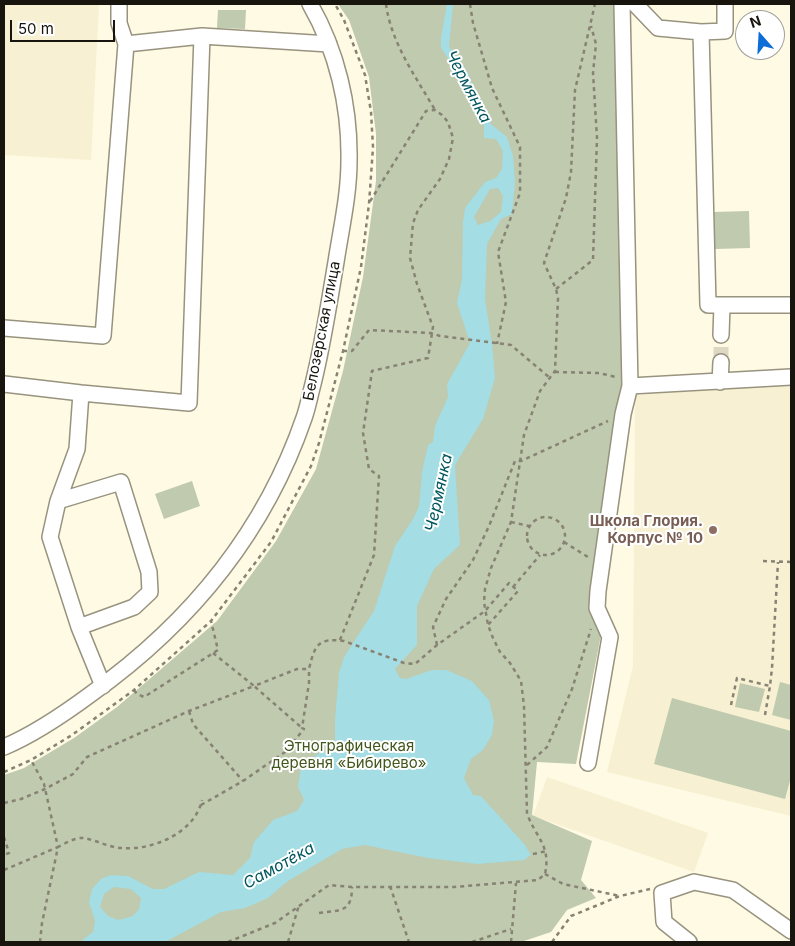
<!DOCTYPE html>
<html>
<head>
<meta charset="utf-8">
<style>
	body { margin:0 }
	#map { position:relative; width:795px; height:946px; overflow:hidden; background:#fffae3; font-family:Inter,sans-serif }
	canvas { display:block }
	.frame { position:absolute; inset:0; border:5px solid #17150d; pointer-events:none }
	.north { position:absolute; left:735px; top:10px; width:50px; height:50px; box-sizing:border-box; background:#fff; border:1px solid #a2a19e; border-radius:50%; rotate:341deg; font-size:14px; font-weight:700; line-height:20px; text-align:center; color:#17150d }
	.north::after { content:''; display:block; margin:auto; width:18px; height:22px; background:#0c6dd6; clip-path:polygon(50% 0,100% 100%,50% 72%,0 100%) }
	.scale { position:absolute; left:10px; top:20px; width:105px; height:22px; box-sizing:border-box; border:2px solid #17150d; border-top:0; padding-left:6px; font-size:15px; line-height:18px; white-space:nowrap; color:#17150d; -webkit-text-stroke:4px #fff; paint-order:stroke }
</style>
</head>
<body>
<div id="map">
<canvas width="795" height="946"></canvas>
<div class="frame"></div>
<div class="north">N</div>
<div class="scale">50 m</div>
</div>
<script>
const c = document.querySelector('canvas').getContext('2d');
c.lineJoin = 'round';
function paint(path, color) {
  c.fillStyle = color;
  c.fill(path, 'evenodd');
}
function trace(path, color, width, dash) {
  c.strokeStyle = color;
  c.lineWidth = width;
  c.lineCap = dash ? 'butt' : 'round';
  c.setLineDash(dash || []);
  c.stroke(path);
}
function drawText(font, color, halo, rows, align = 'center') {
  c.font = font + ' Inter,sans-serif';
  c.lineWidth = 4;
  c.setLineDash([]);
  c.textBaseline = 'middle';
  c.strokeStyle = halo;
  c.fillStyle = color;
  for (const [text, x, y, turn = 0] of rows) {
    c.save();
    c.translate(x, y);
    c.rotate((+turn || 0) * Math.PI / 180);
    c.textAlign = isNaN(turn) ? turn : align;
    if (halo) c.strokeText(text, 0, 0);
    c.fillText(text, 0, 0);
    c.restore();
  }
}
const built = new Path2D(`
	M 4,4 L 99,4 L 91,160 L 4,155 Z
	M 791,385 L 791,816 L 607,772 L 633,666 L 635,395 Z
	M 547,777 L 708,833 L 694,872 L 533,816 Z`);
const green = new Path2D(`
	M 338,4 L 615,4 L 625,378 L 601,635 L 576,764 L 537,762 L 532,815 L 592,841 L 581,880 L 596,898 L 567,910 L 551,932 L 521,942 L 4,942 L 4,775 L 24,768 L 74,738 L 117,707 L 217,621 L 276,541 L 316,469 L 343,371 L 363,277 L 376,181 L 376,134 L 369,77 L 349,20 Z
	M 218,10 L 246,10 L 245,29 L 217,28 Z
	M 749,211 L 750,248 L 715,249 L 714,212 Z
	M 192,481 L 200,506 L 164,519 L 155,494 Z
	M 780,682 L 791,685 L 791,720 L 772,715 Z
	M 740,683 L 765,689 L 759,712 L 735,707 Z
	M 672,698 L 791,731 L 791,777 L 785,799 L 654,764 Z`);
const water = new Path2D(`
	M 447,4 L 453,4 L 449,47 L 468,73 L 482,109 L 491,124 L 507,137 L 513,156 L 515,182 L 512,214 L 501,219 L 487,244 L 485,299 L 492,344 L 495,378 L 483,419 L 455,465 L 460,545 L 434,569 L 417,606 L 417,645 L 395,669 L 400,678 L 406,679 L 432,670 L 446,670 L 472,681 L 489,700 L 494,721 L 492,735 L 483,750 L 471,759 L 464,778 L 473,795 L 481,796 L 525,845 L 531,855 L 524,860 L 478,864 L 428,858 L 365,845 L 342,849 L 288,881 L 268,898 L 245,908 L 221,912 L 165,942 L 80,942 L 93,932 L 95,921 L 89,902 L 92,889 L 101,879 L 111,875 L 128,876 L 153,889 L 164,889 L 199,872 L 233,875 L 250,858 L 254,842 L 273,820 L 297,811 L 304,800 L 298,787 L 301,767 L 319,753 L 328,752 L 335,741 L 335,720 L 339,673 L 344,657 L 374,611 L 395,546 L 413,519 L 419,506 L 422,472 L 428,445 L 433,442 L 435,426 L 448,397 L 447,384 L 470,343 L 457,303 L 462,279 L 463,222 L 465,208 L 485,182 L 496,178 L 502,169 L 503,151 L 496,139 L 484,138 L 484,125 L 473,111 L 462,79 L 441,48 L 441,37 ZM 498,188 L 503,196 L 501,212 L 490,221 L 478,225 L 474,217 L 490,189 ZM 114,887 L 131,889 L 141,898 L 139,909 L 133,916 L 118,920 L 108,916 L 100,907 L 104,894 Z`);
const minorTunnel = new Path2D(`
	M 721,362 L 721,335`);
const path = new Path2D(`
	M 386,4 C 391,43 416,77 435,110
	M 470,4 L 473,23 L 492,88 L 520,147 L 520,193 L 498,252 L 506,302 L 497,344
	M 556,289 L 593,260 L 597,138 L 593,73 L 596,44 L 591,26
	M 343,351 L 352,351 L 369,330 L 431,333 L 440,336 L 511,345 L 550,378
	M 555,372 L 599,373 L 616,377
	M527 536a19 19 0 1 1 38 0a19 19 0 1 1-38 0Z
	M 511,522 L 529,526
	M 564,542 L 588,557
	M 763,561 L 791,562
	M 513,587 L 540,555
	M 340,640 L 374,555 L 379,476 L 369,469 L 363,433 L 372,371 L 428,358 L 433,327 L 417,284 L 410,258 L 413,223 L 418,210 L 440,179 L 449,159 L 453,138 L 448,122 L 442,115 L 435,110 L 426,111 L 369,203
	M 437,645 L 433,627 L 446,599 L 473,560 L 489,526 L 515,461 L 521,461 L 608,421
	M 213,653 L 254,686 L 297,669 L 309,669 C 315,644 318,638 344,641 L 404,663 L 415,664 L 437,645 L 485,611 L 509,583 L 518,591 L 488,625
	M 134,690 L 137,694 L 144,697 L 218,650 L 211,621
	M 731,705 L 737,678 L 770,686 L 772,668 L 778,562
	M 189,711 L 193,724 L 243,781
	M 765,715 L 770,686
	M 527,765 L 547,747 L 572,689 L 591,629
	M 4,772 L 31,760 L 72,735 L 134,690 L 211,621 L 271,542 L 311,466 L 319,443 L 343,351 L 361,267 L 369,204 L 373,147 L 371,112 L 365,75 L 344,20 L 335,4
	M 4,803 L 21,799 L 45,789 L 73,774 L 87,757 L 189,711 L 254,686 L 302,728
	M 201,805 L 243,781 L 285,752 L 304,729 L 302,728 L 309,683 L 309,669
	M 4,837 L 9,853 L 4,855
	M 533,854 L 547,851
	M 4,870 L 58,847 L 44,784 L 31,760
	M 545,874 L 563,884 L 620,896
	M 390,886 L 409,942
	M 319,913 C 340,910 352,913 352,887
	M 40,942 L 42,923 L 58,847 C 64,844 76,837 83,838 C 96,840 108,847 121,848 C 152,851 195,833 202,800
	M 228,942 L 275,923 L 329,885 L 352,887 L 454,887 L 538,880 L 545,874 C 551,846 537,839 527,814 L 524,706 L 521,681 L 510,663 L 500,652 L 493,638 L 488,625 L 484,602 L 485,589 L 491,568 L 511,522 L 524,435 L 540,391 L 555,371 L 558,298 L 556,289 L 544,263 L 566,198 L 571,172 L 575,90 L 595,4
	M 288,942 L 299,905
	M 472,942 L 511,929
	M 511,942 L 516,883
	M 552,942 L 571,916 L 620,896 L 650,889`);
const minor = new Path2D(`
	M 119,4 L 119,23 L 126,44
	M 635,4 L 658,28 L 701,32 L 708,305 L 791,305
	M 701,32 L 725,31 L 725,4
	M 4,328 L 103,336 L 126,44 L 202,36
	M 721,335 L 722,305
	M 720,382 L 721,362
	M 4,384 L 81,393 L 189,403 L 202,36 L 329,44
	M 630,386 L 791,377
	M 81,393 L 77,449 L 58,501 L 50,537 L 79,627 L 103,686
	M 58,501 L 121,482 L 149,572 L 150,592 L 134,607 L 79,627
	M 4,747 C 35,734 64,714 91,694 C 189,624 264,534 304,418 C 308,407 310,395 313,384 C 323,344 329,303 336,262 C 341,229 349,195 349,161 C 350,106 337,51 310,4
	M 588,763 L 610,637 L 597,608 L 598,591 L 623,414 L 630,386 L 622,4
	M 689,942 L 664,922 L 662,893 L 694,882 L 733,890 L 791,931`);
const markers = [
	[713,530,5,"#8d6e63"]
];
const streetNames = [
	["Белозерская улица",322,331,-79]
];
const educationNames = [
	["Школа Глория.",703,521],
	["Корпус № 10",703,538]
];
const parkNames = [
	["Этнографическая",349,746],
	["деревня «Бибирево»",349,763]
];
const waterNames = [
	["Чермянка",468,87,62],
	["Чермянка",439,493,-78],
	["Самотёка",279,866,-29]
];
paint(built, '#f7f0d2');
paint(green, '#bfcaaf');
paint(water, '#a4dde3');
trace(minorTunnel, '#dcd8c3', 15, [15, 8]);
trace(minor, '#98937f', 18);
trace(path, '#878374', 2.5, [4, 4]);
trace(minor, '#fff', 15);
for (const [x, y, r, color] of markers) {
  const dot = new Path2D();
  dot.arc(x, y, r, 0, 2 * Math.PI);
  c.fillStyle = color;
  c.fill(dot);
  trace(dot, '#fff', 2);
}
drawText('15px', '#17150d', '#fff', streetNames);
drawText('bold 15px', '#785e54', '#fff', educationNames, 'right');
drawText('15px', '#42571b', '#fff', parkNames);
drawText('italic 16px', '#00565d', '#fff', waterNames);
</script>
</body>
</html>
